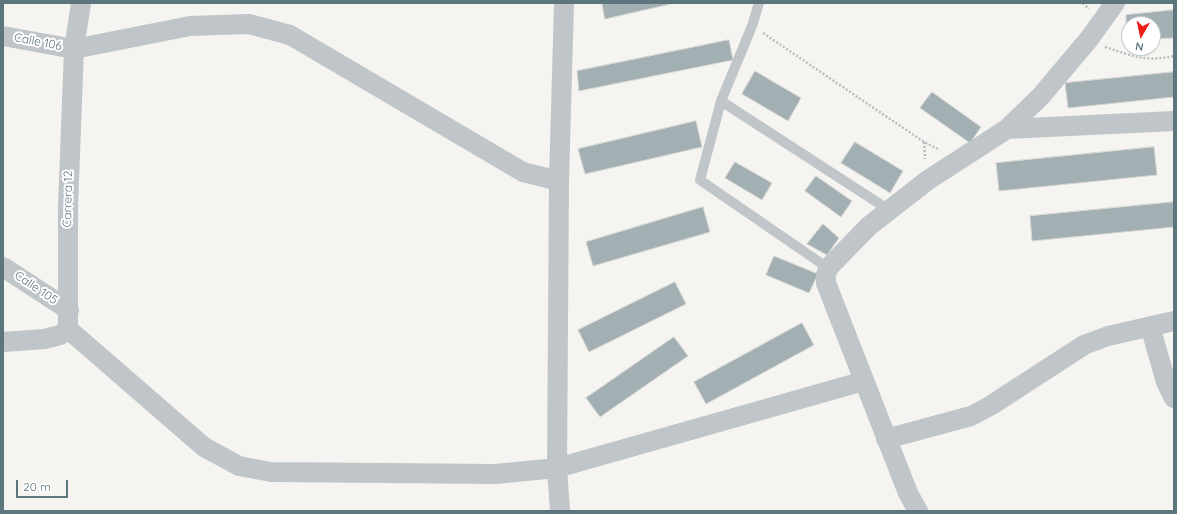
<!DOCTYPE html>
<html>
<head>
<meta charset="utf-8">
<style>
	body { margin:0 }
	#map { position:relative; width:1177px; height:514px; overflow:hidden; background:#f5f4f0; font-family:Quicksand,sans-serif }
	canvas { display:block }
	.frame { position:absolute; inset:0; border:4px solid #5d767e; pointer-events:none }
	.north { position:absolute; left:1121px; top:16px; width:40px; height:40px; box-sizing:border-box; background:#fff; border:1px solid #bec8cb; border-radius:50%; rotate:189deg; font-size:11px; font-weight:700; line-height:16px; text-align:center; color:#5d767e }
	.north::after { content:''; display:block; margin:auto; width:14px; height:18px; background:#ef1d16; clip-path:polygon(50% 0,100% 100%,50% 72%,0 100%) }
	.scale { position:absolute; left:16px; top:480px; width:52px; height:18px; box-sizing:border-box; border:2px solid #5d767e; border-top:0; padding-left:5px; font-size:12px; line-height:14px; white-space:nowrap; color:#5d767e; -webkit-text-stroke:3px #fff; paint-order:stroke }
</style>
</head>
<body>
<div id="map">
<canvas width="1177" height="514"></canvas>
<div class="frame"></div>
<div class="north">N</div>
<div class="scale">20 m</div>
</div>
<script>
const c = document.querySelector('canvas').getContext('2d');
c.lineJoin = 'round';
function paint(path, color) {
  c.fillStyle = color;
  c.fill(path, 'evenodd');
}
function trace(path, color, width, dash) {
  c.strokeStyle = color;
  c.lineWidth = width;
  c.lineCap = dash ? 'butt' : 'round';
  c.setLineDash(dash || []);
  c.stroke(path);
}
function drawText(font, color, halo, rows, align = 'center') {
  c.font = font + ' Quicksand,sans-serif';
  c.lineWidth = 4;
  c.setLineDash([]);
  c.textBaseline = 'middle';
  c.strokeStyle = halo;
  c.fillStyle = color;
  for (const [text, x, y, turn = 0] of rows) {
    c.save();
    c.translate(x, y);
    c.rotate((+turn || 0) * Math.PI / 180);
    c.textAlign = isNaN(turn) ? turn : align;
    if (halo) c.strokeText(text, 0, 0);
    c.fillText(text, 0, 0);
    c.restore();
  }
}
const building = new Path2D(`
	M 602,3 L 675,3 L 605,19 Z
	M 1174,10 L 1174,38 L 1153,39 L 1153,24 L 1129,24 L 1129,41 L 1126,41 L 1126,15 Z
	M 729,40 L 733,60 L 579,91 L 577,71 Z
	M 755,71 L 801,98 L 788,121 L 742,94 Z
	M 1174,72 L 1174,97 L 1068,108 L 1065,83 Z
	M 932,92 L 981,127 L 970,143 L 920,108 Z
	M 696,121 L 702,147 L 585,174 L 578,149 Z
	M 855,142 L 903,171 L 890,193 L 841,163 Z
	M 1154,147 L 1157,175 L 999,191 L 996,163 Z
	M 735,162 L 772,183 L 762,200 L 725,178 Z
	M 816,176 L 852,201 L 841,217 L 805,191 Z
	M 1174,202 L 1174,227 L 1032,241 L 1030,216 Z
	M 703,207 L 710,232 L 593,266 L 586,242 Z
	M 823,224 L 839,238 L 827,255 L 807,244 Z
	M 774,256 L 818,274 L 809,293 L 766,275 Z
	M 675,282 L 686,304 L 589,352 L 578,330 Z
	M 802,323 L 814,345 L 706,404 L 694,382 Z
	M 674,337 L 688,356 L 600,417 L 586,398 Z`);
const path = new Path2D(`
	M 1083,3 L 1089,9
	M 763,33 L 924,142 L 940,150
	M 1105,47 C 1133,56 1145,62 1174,56
	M 924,142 L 925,159`);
const service = new Path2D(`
	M 759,3 L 752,26 L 721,101 L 700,180 L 828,268
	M 721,101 L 889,210`);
const minor = new Path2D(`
	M 3,36 L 74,49 L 190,26 L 249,24 L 290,35 L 523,172 L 559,181
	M 1007,129 L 1174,121
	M 3,267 L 69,310
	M 1150,326 L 1166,382 L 1174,398
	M 68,329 L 204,447 L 239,466 L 271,472 L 495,474 L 557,468 L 864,381
	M 3,342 L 45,339 L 60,335 L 68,329 L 68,207 L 74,49 L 81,3
	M 886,439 L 971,416 L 990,406 L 1084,345 L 1108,336 L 1174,321
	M 560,511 L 557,468 L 559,181 L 564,3
	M 918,511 L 908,493 L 826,283 L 826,275 L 828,268 L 869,226 L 928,180 L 1007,129 L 1041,96 L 1089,39 L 1115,3`);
const streetNames = [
	["Calle 106",38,42,11],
	["Carrera 12",68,199,-89],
	["Calle 105",36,288,34]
];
paint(building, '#a3b0b3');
trace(building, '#d6d5d3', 1);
trace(path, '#b9bdbf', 2.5, [2, 2]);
trace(service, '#bfc5c8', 10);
trace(minor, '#bfc5c8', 20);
drawText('12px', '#5d767e', '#fff', streetNames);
</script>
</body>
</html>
